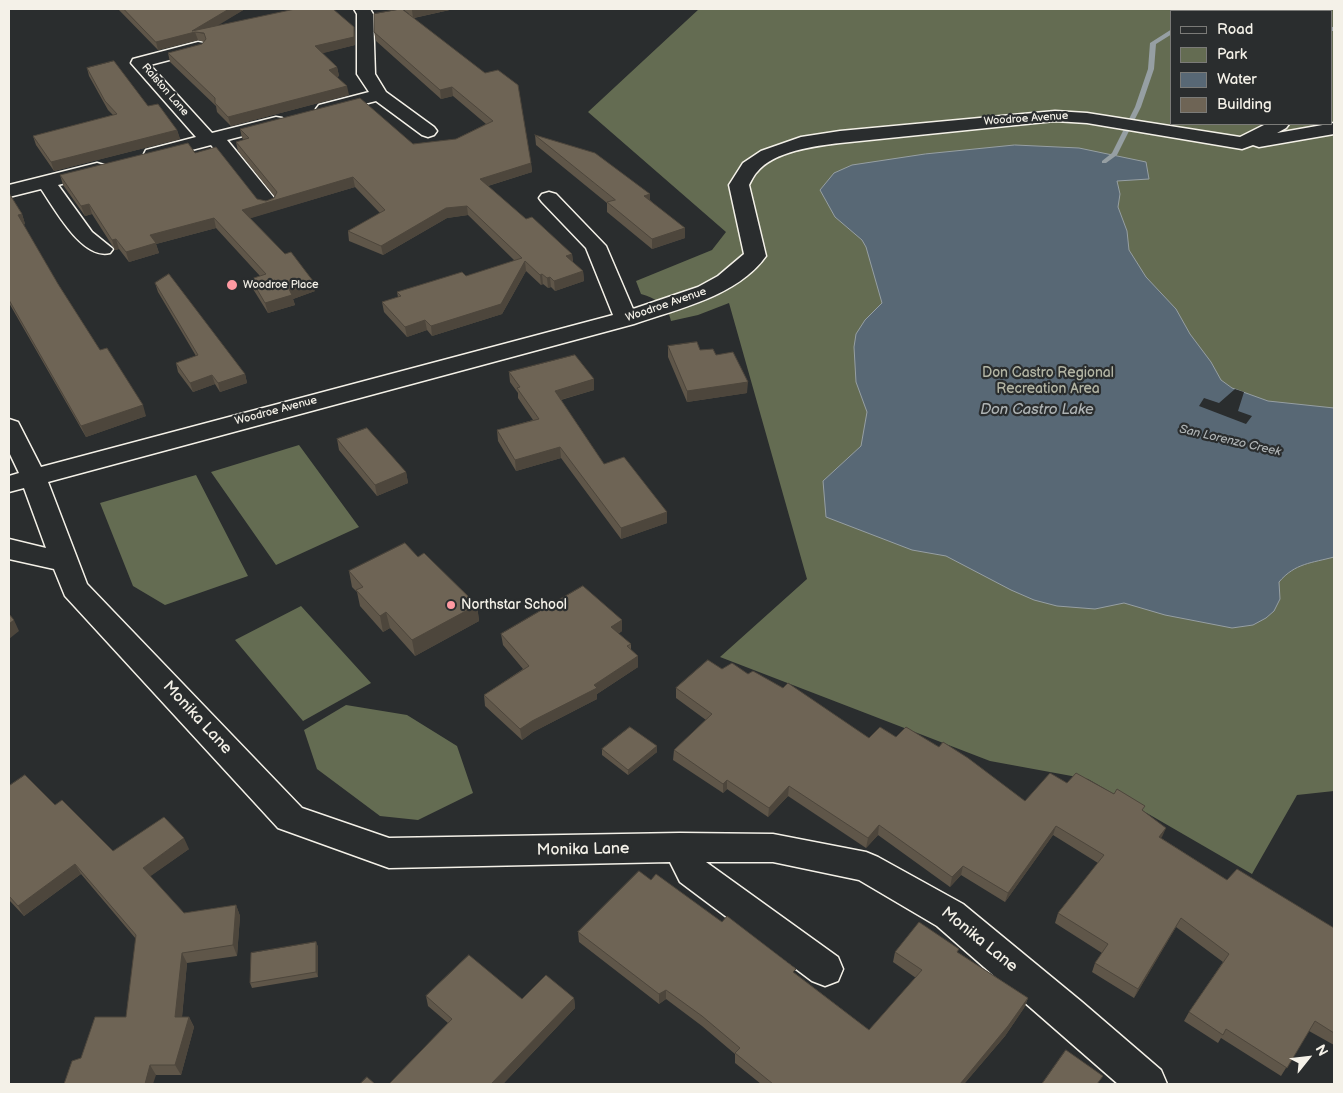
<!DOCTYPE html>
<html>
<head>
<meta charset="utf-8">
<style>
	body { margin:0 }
	#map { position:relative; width:1343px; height:1093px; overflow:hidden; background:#2a2d2e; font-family:"Balsamiq Sans",sans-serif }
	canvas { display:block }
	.frame { position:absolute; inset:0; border:10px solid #f4f1e8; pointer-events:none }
	.legend { position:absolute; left:1170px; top:10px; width:162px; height:115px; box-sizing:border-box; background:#2a2d2e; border:1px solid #7b7b78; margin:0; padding:6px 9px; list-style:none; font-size:15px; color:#f4f1e8 }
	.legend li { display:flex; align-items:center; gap:10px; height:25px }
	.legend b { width:25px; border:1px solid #7b7b78 }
	.north { position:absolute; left:1283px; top:1033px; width:50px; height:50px; -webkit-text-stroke:4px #2a2d2e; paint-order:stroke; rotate:61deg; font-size:14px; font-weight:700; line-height:20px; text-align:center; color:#f4f1e8 }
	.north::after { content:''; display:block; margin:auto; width:18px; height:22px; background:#f4f1e8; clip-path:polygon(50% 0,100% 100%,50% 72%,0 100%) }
</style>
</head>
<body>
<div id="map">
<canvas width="1343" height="1093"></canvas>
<div class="frame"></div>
<ul class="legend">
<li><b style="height:6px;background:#2a2d2e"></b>Road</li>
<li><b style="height:14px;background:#646c52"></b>Park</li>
<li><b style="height:14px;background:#586875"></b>Water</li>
<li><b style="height:14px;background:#6e6455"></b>Building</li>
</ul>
<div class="north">N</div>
</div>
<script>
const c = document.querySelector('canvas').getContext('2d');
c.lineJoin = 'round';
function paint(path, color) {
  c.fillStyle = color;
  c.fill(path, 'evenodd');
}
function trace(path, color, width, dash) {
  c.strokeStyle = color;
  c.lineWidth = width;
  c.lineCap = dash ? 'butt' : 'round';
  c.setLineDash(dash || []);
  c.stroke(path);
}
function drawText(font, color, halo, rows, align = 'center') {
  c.font = font + ' "Balsamiq Sans",sans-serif';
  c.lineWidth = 4.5;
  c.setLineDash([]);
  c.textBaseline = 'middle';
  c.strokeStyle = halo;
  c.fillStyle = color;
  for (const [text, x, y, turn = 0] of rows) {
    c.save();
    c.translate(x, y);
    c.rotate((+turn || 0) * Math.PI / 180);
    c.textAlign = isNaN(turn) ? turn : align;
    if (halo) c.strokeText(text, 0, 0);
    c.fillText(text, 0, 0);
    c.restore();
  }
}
const green = new Path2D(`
	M 699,9 L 1334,9 L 1334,791 L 1297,795 L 1252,874 L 1088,779 L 990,761 L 720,657 L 807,579 L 729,303 L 698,315 L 671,321 C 669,307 654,297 641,294 L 636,281 L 712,250 L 726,232 L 588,112 ZM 1172,11 L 1332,11 L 1332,124 L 1172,124 Z
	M 299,445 L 359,527 L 276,565 L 211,472 Z
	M 196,475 L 248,576 L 165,605 L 133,586 L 100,503 Z
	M 301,606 L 371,683 L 303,721 L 235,640 Z
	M 346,705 L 407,715 L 457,746 L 473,793 L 418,820 L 380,816 L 317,769 L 304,730 Z`);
const water = new Path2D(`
	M 1015,145 L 1079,148 L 1146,162 L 1149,179 L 1117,181 L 1120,194 L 1118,207 L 1127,231 L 1129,250 L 1146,277 L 1176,309 L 1190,334 L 1211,362 L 1221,380 L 1232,388 L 1268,401 L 1334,408 L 1334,557 C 1312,563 1295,563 1279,582 L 1280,599 L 1274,611 L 1266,618 L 1253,625 L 1232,628 L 1165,615 L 1124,603 L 1095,609 L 1057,606 L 1034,600 L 1011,590 L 946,556 L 912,550 L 826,517 L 823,481 L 861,446 L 867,412 L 856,382 L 854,347 L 856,334 L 865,320 L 882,303 L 866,247 L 862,240 L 835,217 L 820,190 L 834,173 L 852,165 L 925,154 Z`);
const pier = new Path2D(`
	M 1235,389 L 1244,392 L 1238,411 L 1252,416 L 1246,424 L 1199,406 L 1204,398 L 1219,403 Z`);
const stream = new Path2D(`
	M 1332,27 L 1334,27 L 1334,31 L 1332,31 Z
	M 1172,29 L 1172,34 L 1156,44 L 1154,69 L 1141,107 L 1117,155 L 1106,163 L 1102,163 L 1102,161 L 1112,153 L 1135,107 L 1148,69 L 1150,43 Z`);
const minor = new Path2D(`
	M 354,9 L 370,9 L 373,14 L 375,74 L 386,92 L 434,127 L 437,131 L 434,135 L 428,137 L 422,135 L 376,101 L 325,114 L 319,113 L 316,109 L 319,105 L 369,92 L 357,74 L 357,14 Z
	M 198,42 L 204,43 L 206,47 L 204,51 L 150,65 L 212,133 L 276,117 L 282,118 L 285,122 L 282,126 L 227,140 L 275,199 L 278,203 L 275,207 L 268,209 L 261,207 L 211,145 L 153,160 L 146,158 L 144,154 L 146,150 L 196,137 L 131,63 L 133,59 Z
	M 1055,111 L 1087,113 L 1240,137 L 1266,124 L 1289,124 L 1286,128 L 1277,133 L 1334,123 L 1334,134 L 1259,147 L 1253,145 L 1242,149 L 1087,123 L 1055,121 L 840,143 C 815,146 774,151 757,172 C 754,175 751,181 749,185 L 766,256 C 738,296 677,309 634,324 L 48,482 L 87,584 L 302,808 L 389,838 L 680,833 L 773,834 L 866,852 L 878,857 L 963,904 L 1082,1002 L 1161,1070 L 1167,1084 L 1118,1084 L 937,926 L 859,880 L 773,862 L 706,862 L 838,957 L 843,969 L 838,981 L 825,986 L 812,981 L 680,882 L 670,862 L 389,868 L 278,828 L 65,596 L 54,569 L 9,559 L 9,539 L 46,548 L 24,488 L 9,492 L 9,476 L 19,473 L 9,452 L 9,419 L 18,422 L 41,467 L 613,315 L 586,248 L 542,202 L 539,198 L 542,194 L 549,192 L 556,194 L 606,246 L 633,309 L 698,287 L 718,276 L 744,254 L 729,185 L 743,163 L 761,151 L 801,137 L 840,131 Z
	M 97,163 L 104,165 L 107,169 L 104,173 L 58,185 L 92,232 L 113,249 L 110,253 C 82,260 55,209 41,189 L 9,197 L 9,185 Z`);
const wall = new Path2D(`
	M 118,9 L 245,9 L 217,25 L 355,36 L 355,45 L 322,53 L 337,67 L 339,76 L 337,77 L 349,95 L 231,126 L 217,112 L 216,106 L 170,62 L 168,53 L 202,44 L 204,42 L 198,40 L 158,50 Z
	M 403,9 L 454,9 L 414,18 L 531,163 L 532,172 L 488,186 L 526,219 L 572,254 L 573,262 L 583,271 L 584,281 L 555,291 L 551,287 L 548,288 L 543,284 L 541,285 L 526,271 L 502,314 L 432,336 L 427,330 L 407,337 L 384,312 L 382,302 L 398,297 L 397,292 L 466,276 L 515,261 L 468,215 L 447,218 L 383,255 L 349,241 L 348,231 L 380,213 L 355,187 L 250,218 L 285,254 L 313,281 L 315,291 L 293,299 L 295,305 L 268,313 L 253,289 L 251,279 L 260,276 L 216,228 L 156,244 L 159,253 L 129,262 L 119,249 L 115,250 L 92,214 L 85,216 L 63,185 L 60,175 L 195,153 L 257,199 L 266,201 L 274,198 L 275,197 L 238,151 L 236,142 L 244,140 L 242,138 L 240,129 L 413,144 L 456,139 L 486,124 L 453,96 L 441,99 L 376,41 L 374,32 L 409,14 Z
	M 87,68 L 177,130 L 180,139 L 54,171 L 36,145 L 33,136 L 113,115 L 108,110 L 89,76 Z
	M 535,135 L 650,200 L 685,238 L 652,249 L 607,212 L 607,203 L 536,145 Z
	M 9,193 L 22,214 L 25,224 L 23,225 L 58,284 L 100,350 L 146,416 L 86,437 L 9,303 Z
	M 155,283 L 245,374 L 247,383 L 220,392 L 215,384 L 193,392 L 178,372 L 176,363 L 196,356 L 158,292 Z
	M 668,346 L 700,350 L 716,355 L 747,393 L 687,402 L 668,357 Z
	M 509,372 L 594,390 L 561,400 L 604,464 L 667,512 L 667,523 L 621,539 L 561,458 L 516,471 L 498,441 L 497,430 L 533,420 L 518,398 L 518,393 L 510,382 Z
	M 337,439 L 406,472 L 408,483 L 377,496 L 339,450 Z
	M 418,557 L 477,605 L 479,621 L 415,656 L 390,628 L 383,632 L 360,606 L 357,592 L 352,587 L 349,571 Z
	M 622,631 L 618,634 L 631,644 L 631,650 L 638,667 L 597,694 L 597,699 L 533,732 L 522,740 L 485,706 L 484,695 L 523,669 L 503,645 L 501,634 Z
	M 722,669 L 748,674 L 869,738 L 896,737 L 1025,801 L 1067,783 L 1143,811 L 1161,838 L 1227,880 L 1334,928 L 1334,1045 L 1309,1031 L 1281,1076 L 1221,1038 L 1218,1043 L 1184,1021 L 1189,1012 L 1223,962 L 1176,927 L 1134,998 L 1092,972 L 1095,963 L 1102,953 L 1055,923 L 1058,913 L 1098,863 L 1053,835 L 1005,902 L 961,875 L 950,887 L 878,835 L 866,848 L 788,796 L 768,817 L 727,789 L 723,793 L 673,760 L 674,750 L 706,720 L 676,698 L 676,688 Z
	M 602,749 L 657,752 L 628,775 L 602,755 Z
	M 9,786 L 55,805 L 113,851 L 189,849 L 150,876 L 184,913 L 236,905 L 240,916 L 237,956 L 187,963 L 182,1017 L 189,1017 L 194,1027 L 181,1075 L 156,1075 L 81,1058 L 126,1017 L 136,939 L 81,874 L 24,916 L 9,900 Z
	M 651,880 L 722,922 L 796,974 L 869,1030 L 916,978 L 893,962 L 895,952 L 959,953 L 1028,998 L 1024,1008 L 1005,1036 L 964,1084 L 761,1084 L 735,1063 L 735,1054 L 702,1026 L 666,999 L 659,1004 L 579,942 L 578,932 Z
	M 316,942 L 318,947 L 318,977 L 252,988 L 250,983 Z
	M 426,996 L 522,999 L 574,998 L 575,1008 L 503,1084 L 389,1084 L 448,1023 L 428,1006 Z`);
const shadedWall = new Path2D(`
	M 229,9 L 245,9 L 204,34 L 195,32 L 198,40 L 158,50 L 156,42 L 192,31 Z
	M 416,9 L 454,9 L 413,18 L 412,10 Z
	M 354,27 L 355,36 L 355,45 L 316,55 L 315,46 Z
	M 337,67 L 339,76 L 330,79 L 329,70 Z
	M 347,86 L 349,95 L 231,126 L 228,117 Z
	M 452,87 L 453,96 L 441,99 L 440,90 Z
	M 177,130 L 180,139 L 54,171 L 51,162 Z
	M 531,163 L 532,172 L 481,188 L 480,179 Z
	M 353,177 L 355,187 L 245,220 L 242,210 Z
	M 650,194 L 650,204 L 644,196 Z
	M 89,204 L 92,214 L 85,216 L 81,206 Z
	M 467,206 L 468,215 L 447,218 L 383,255 L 381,246 L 446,208 Z
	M 22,214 L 25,224 L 21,225 L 18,215 Z
	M 214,218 L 216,228 L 156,244 L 159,253 L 129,262 L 126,252 L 150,235 Z
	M 685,228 L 685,238 L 652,249 L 652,239 Z
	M 116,239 L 119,249 L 115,250 L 112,240 Z
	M 572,254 L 573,264 L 566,256 Z
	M 525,261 L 526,271 L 502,314 L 432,336 L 431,326 Z
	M 583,271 L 584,281 L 555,291 L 554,281 Z
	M 542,274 L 543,284 L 541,285 L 540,275 Z
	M 550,277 L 551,287 L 548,288 L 547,278 Z
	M 313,281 L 315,291 L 293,299 L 295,305 L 268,313 L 265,303 L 289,289 Z
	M 425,320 L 427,330 L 407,337 L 405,327 Z
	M 245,374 L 247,383 L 220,392 L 218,383 Z
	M 212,375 L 215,384 L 193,392 L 190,383 Z
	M 594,379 L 594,390 L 556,401 L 555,391 Z
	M 748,382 L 747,393 L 687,402 L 687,391 Z
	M 143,405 L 146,416 L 86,437 L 81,426 Z
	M 560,447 L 561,458 L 516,471 L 515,460 Z
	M 406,472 L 408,483 L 377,496 L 375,485 Z
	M 667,512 L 667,523 L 621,539 L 621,528 Z
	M 477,605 L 479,621 L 415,656 L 412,640 Z
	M 386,612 L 390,628 L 383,632 L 380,616 Z
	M 14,620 L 19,631 L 9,639 L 9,624 Z
	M 622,620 L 622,631 L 611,638 L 611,627 Z
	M 638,656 L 638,667 L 597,694 L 597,699 L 533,732 L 522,740 L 520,729 L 532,721 L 594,685 Z
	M 657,746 L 657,752 L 628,775 L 628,770 Z
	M 727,780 L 727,789 L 723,793 L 723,784 Z
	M 789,786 L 788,796 L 768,817 L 769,808 Z
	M 879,825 L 878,835 L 866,848 L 868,838 Z
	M 1056,826 L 1053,835 L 1005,902 L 1008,893 Z
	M 1166,828 L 1162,837 L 1155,846 L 1159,837 Z
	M 184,838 L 189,849 L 148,878 L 143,868 Z
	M 75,864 L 81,874 L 24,916 L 18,906 Z
	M 963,866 L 961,875 L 950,887 L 952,877 Z
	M 236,905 L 240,916 L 237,956 L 233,945 Z
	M 1181,918 L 1176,927 L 1134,998 L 1138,989 Z
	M 316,942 L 318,947 L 318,977 L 316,972 Z
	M 182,953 L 187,963 L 181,1027 L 175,1017 Z
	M 666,990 L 666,999 L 659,1004 L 659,994 Z
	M 574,998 L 575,1008 L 503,1084 L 491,1084 Z
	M 1028,998 L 1024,1008 L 1005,1036 L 964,1084 L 960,1084 Z
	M 189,1017 L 194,1027 L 181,1075 L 175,1065 Z
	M 150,1065 L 156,1075 L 153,1084 L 145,1084 Z`);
const building = new Path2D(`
	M 124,9 L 229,9 L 192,31 L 295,9 L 333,9 L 354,27 L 354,37 L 315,46 L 337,67 L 329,70 L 347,86 L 228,117 L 215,103 L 215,98 L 168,53 L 202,44 L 206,39 L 204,33 L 195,32 L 156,42 Z
	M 402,9 L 485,73 L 498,70 L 518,85 L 531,163 L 480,179 L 526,219 L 532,217 L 572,254 L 566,256 L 583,271 L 554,281 L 550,277 L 547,278 L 542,274 L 540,275 L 525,261 L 501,304 L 431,326 L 425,320 L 405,327 L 382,302 L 401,296 L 397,292 L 462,272 L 466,276 L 522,258 L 467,206 L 446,208 L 381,246 L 348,231 L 385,210 L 353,177 L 242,210 L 285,254 L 291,252 L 313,281 L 289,289 L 292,295 L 265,303 L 251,279 L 266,274 L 214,218 L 150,235 L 156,243 L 126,252 L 116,239 L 112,240 L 89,204 L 81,206 L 60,175 L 188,143 L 195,153 L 216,147 L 257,199 L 266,201 L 274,198 L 277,192 L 236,142 L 249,138 L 240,129 L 360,98 L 413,144 L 456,139 L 493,121 L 452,87 L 440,90 L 374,32 L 374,14 Z
	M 114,61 L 148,106 L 158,104 L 177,130 L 51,162 L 33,136 L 117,114 L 105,101 L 87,68 Z
	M 535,135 L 595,153 L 650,194 L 644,196 L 685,228 L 652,239 L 607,202 L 615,200 Z
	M 9,193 L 22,214 L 18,215 L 58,284 L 100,350 L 107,348 L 143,405 L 81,426 L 9,300 Z
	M 169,274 L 245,374 L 218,383 L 212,375 L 190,383 L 176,363 L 198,355 L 155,283 Z
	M 697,342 L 700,350 L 713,349 L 716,355 L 733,352 L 748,382 L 687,391 L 668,346 Z
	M 575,355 L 594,379 L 555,391 L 604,464 L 624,457 L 667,512 L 621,528 L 560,447 L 515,460 L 497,430 L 539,419 L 517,388 L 520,387 L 509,372 Z
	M 367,428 L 406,472 L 375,485 L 337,439 Z
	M 405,543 L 418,557 L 424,553 L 477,605 L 412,640 L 386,612 L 380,616 L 356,590 L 363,587 L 349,571 Z
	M 583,586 L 622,620 L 611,627 L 631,644 L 627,646 L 638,656 L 594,685 L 597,688 L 532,721 L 520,729 L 484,695 L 529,666 L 501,634 Z
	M 9,614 L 14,620 L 9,624 Z
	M 708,660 L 722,669 L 732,663 L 748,674 L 753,671 L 783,688 L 788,683 L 869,738 L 880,727 L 896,737 L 906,727 L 939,747 L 943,742 L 968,758 L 1025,801 L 1050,773 L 1067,783 L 1076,773 L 1114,794 L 1117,789 L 1145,806 L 1142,810 L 1166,828 L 1159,837 L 1227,880 L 1237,869 L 1334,928 L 1334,1033 L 1315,1021 L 1287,1068 L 1226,1029 L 1223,1035 L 1189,1012 L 1229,954 L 1181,918 L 1138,989 L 1095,963 L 1108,944 L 1058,913 L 1104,855 L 1056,826 L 1008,893 L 963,866 L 952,877 L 879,825 L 868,838 L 789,786 L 769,808 L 727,780 L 723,784 L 674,750 L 712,714 L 676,688 Z
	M 630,727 L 657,746 L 628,770 L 602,749 Z
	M 25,775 L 55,805 L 62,800 L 113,851 L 164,817 L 184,838 L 143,868 L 184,913 L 236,905 L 233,945 L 182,953 L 175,1017 L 189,1017 L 175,1065 L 150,1065 L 145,1084 L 64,1084 L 72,1061 L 81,1058 L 95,1017 L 126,1017 L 136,935 L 75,864 L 18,906 L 9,896 L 9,786 Z
	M 639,871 L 651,880 L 656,874 L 722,922 L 727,916 L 796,969 L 793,972 L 869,1030 L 922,970 L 895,952 L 919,922 L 959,949 L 957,952 L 1028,998 L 1008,1026 L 960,1084 L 773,1084 L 735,1053 L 740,1048 L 702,1016 L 666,990 L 659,994 L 578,932 Z
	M 316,942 L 316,972 L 250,983 L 251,953 Z
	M 469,955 L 522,999 L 546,975 L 574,998 L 491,1084 L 389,1084 L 452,1019 L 426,996 Z
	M 1066,1050 L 1103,1076 L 1097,1084 L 1042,1084 Z
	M 367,1077 L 375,1084 L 360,1084 Z`);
const markers = [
	[232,285,6,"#ff9aa2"],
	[451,605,5,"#ff9aa2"]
];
const farStreetnames = [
	["Ralston Lane",165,90,49],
	["Woodroe Avenue",1026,119,-4],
	["Woodroe Avenue",666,305,-19],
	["Woodroe Avenue",276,411,-15]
];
const farPoinames = [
	["Woodroe Place",243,285]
];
const farWaternames = [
	["San Lorenzo Creek",1230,441,13]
];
const parkNames = [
	["Don Castro Regional",1048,373],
	["Recreation Area",1048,389]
];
const poiNames = [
	["Northstar School",461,605]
];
const waterNames = [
	["Don Castro Lake",1037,410]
];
const nearStreetnames = [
	["Monika Lane",197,718,47],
	["Monika Lane",583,850,-1],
	["Monika Lane",979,940,39]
];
paint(green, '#646c52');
paint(water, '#586875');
trace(water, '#969fa3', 1);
paint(pier, '#2a2d2e');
paint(stream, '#969fa3');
trace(minor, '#f4f1e8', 3);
paint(minor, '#2a2d2e');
paint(wall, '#5f5649');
paint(shadedWall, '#4d463c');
paint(building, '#6e6455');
trace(building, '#4d463c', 1);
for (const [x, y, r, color] of markers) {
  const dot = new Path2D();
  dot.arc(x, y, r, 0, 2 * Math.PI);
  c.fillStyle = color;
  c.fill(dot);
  trace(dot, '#2a2d2e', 2);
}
drawText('11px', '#f4f1e8', '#2a2d2e', farStreetnames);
drawText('11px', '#f4f1e8', '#2a2d2e', farPoinames, 'left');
drawText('italic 12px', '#aeb3b4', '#2a2d2e', farWaternames);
drawText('14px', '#b3b5a4', '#2a2d2e', parkNames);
drawText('14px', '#f4f1e8', '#2a2d2e', poiNames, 'left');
drawText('italic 15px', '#aeb3b4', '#2a2d2e', waterNames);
drawText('16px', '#f4f1e8', '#2a2d2e', nearStreetnames);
</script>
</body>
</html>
